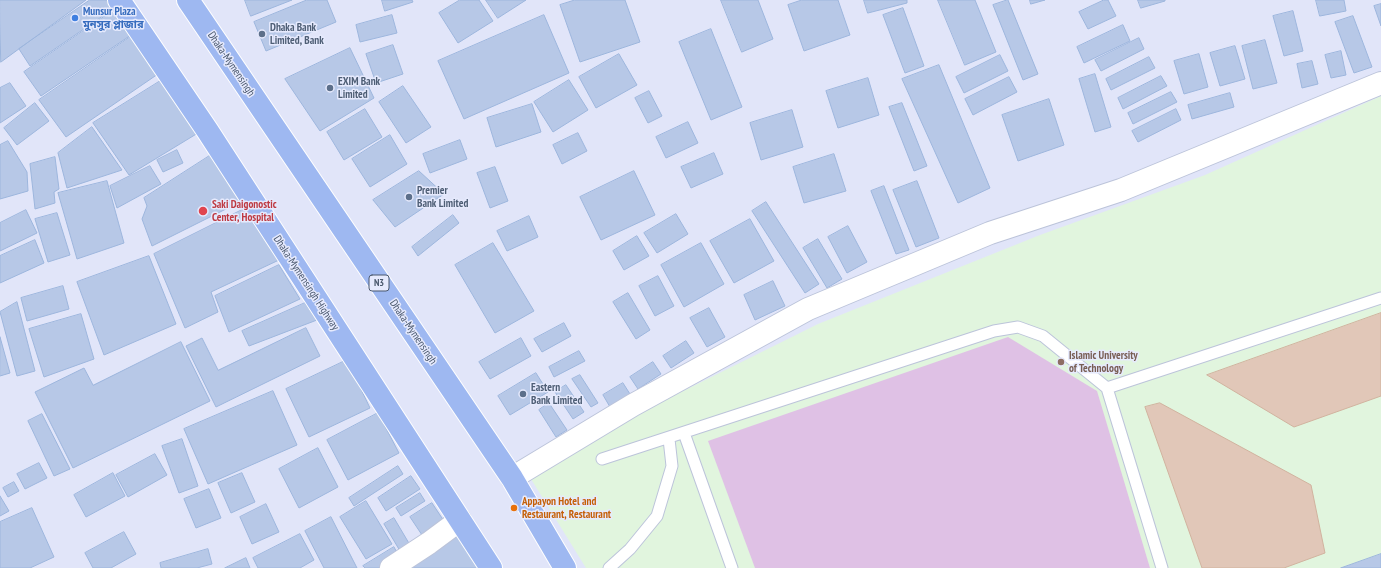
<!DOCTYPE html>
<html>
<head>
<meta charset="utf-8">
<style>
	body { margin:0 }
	canvas { display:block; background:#e1e5f9 }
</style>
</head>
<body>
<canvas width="1381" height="568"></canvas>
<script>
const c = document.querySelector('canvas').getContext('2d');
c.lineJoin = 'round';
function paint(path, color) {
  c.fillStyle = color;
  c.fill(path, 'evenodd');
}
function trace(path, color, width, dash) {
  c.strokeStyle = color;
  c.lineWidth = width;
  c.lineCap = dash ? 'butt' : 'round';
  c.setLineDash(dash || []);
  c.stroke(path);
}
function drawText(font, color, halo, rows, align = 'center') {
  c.font = font + ' "PT Sans Narrow","Noto Sans Bengali",sans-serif';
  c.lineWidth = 3;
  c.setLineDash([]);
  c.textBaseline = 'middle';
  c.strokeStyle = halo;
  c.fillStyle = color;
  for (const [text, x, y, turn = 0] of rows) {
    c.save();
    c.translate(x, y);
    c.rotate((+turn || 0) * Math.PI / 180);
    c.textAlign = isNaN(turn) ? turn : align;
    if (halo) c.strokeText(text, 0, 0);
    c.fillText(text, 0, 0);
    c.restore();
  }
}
const education = new Path2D(`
	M 1381,96 L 1381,568 L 586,568 L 531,479 L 595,438 L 665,400 L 818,324 L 1040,235 L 1205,175 Z`);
const green = new Path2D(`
	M 1008,337 L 1097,391 L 1150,568 L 755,568 L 708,441 Z`);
const water = new Path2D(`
	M 1381,313 L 1381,396 L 1294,427 L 1207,375 Z
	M 1160,403 L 1311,485 L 1325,553 L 1284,568 L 1202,568 L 1145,407 Z`);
const building = new Path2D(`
	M 0,0 L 86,0 L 1,62 Z
	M 90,0 L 107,0 L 113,9 L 30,66 L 19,49 Z
	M 245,0 L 292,0 L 251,16 Z
	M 307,0 L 327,0 L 336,22 L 266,51 L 254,22 Z
	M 382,0 L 412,0 L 413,2 L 385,11 Z
	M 460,0 L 479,0 L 493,21 L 458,43 L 439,13 Z
	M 486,0 L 526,0 L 498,18 Z
	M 575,0 L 625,0 L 640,42 L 580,62 L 560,5 Z
	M 721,0 L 758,0 L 773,39 L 742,52 Z
	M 802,0 L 838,0 L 850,35 L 804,51 L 788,5 Z
	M 864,0 L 907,0 L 907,3 L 868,13 Z
	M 938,0 L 975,0 L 996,52 L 965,65 Z
	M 1008,0 L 1038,74 L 1023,80 L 993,5 Z
	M 1030,0 L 1045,0 L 1031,4 Z
	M 1104,0 L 1108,0 L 1116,16 L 1088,29 L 1079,12 Z
	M 1138,0 L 1165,0 L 1165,1 L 1141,8 Z
	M 1316,0 L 1344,0 L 1346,11 L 1320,16 Z
	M 1381,4 L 1381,26 L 1374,6 Z
	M 117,8 L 134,33 L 41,96 L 24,72 Z
	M 903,8 L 924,66 L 905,73 L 883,15 Z
	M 1293,11 L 1303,51 L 1284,56 L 1273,16 Z
	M 392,15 L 397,33 L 360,42 L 356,25 Z
	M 544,15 L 569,73 L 464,119 L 438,61 Z
	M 1353,16 L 1372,67 L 1354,73 L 1335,22 Z
	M 1123,25 L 1130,41 L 1084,63 L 1077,47 Z
	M 711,29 L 742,107 L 711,120 L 679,42 Z
	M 132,36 L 158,74 L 66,137 L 39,100 Z
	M 1139,38 L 1144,49 L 1101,71 L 1095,60 Z
	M 1265,40 L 1277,83 L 1253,89 L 1242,46 Z
	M 393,45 L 403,74 L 376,83 L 366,54 Z
	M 1235,46 L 1245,79 L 1220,86 L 1210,53 Z
	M 350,48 L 374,98 L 320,131 L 285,79 Z
	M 1341,51 L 1346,75 L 1331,78 L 1325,55 Z
	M 619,54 L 637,85 L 596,108 L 579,77 Z
	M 1199,54 L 1208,87 L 1184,94 L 1174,61 Z
	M 1000,55 L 1008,71 L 964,93 L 956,77 Z
	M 1149,57 L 1155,68 L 1111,90 L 1106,79 Z
	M 1312,61 L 1318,84 L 1302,88 L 1297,64 Z
	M 939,65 L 990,188 L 958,203 L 902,79 Z
	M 1095,74 L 1111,127 L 1095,132 L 1079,79 Z
	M 1161,76 L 1167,86 L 1123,109 L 1118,98 Z
	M 1009,77 L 1017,92 L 973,115 L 965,99 Z
	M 868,78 L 879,115 L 838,128 L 826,91 Z
	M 162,80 L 198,133 L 129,175 L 93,123 Z
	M 569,80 L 588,110 L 553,132 L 534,102 Z
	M 10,83 L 26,106 L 0,123 L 0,88 Z
	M 403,86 L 431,127 L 406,143 L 379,102 Z
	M 649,91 L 662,116 L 648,123 L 635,98 Z
	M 1171,92 L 1177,102 L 1133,124 L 1128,113 Z
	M 1230,93 L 1234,107 L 1192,119 L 1188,105 Z
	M 1049,99 L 1064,145 L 1018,161 L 1002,115 Z
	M 35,103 L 49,121 L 17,145 L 4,128 Z
	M 902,103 L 927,166 L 914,171 L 889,107 Z
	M 532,104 L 541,132 L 496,147 L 487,118 Z
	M 365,109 L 382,137 L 344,160 L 327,132 Z
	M 1176,109 L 1181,120 L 1138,142 L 1132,131 Z
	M 792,110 L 803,147 L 761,160 L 750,123 Z
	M 688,122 L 698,143 L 666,158 L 656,137 Z
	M 92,127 L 122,170 L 67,188 L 58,153 Z
	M 578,133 L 587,151 L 562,164 L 553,145 Z
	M 390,135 L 407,164 L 370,187 L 352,159 Z
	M 460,140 L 467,159 L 430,173 L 423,154 Z
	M 8,141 L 27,172 L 28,191 L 0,199 L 0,145 Z
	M 177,150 L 183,163 L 163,172 L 157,160 Z
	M 714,153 L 723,174 L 691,188 L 681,167 Z
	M 834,154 L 846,191 L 804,203 L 793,167 Z
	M 211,155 L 244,200 L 152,246 L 142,219 L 147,206 L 144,198 Z
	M 55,157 L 59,189 L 54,192 L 55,203 L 35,209 L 30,164 Z
	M 150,166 L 161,184 L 117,208 L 110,186 Z
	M 495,167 L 508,201 L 490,208 L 477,173 Z
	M 419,171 L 444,194 L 395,227 L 373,200 Z
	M 634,171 L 655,215 L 601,240 L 580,197 Z
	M 107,181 L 124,243 L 77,259 L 58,193 Z
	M 917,181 L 939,238 L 916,247 L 893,190 Z
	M 884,186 L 909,250 L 896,254 L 871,191 Z
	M 766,202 L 819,284 L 805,293 L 752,211 Z
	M 248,207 L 279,260 L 211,292 L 218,312 L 185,328 L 154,254 Z
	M 26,210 L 37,233 L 0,251 L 0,223 Z
	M 57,213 L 70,255 L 48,262 L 35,219 Z
	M 676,214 L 688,234 L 657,253 L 644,233 Z
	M 453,215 L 459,223 L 418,256 L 412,247 Z
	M 529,216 L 538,237 L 507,251 L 497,231 Z
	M 750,219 L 774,261 L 734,283 L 710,241 Z
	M 848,226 L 867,262 L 847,273 L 828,237 Z
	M 637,236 L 649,256 L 624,270 L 613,251 Z
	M 818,239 L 842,279 L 827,288 L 803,248 Z
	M 35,240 L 44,263 L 0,283 L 0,256 Z
	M 493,243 L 534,311 L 495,333 L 455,265 Z
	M 701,243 L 724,284 L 684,307 L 661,265 Z
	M 149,256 L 176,324 L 104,355 L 77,282 Z
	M 279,265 L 300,299 L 229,332 L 215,296 Z
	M 658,276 L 674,306 L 655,316 L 639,286 Z
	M 773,281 L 785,306 L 755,320 L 744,295 Z
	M 63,286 L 69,309 L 27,321 L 21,298 Z
	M 628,293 L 650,330 L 636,339 L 613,302 Z
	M 17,302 L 35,371 L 17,376 L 0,312 Z
	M 305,303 L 317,320 L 249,346 L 242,331 Z
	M 709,308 L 725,337 L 707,347 L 690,318 Z
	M 81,314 L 94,359 L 44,377 L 29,329 Z
	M 564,323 L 571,336 L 542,352 L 534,339 Z
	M 306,328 L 320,356 L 216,407 L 186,346 L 202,338 L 218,370 Z
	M 0,337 L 10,373 L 0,376 Z
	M 521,338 L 531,356 L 490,379 L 479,362 Z
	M 686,341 L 694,353 L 671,368 L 663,356 Z
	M 181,342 L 210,401 L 73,468 L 35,392 L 84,368 L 93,385 Z
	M 579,351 L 585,361 L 554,377 L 549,367 Z
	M 347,360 L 370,408 L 309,437 L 286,389 Z
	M 653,362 L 661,374 L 638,389 L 630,377 Z
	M 536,373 L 548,392 L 510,415 L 498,396 Z
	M 580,375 L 598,403 L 591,407 L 572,379 Z
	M 623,383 L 630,394 L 610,407 L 603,395 Z
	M 566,385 L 584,412 L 573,419 L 555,392 Z
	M 273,391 L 297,445 L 208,484 L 184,429 Z
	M 549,403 L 567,430 L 556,437 L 539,410 Z
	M 378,413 L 399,453 L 348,480 L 327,440 Z
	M 42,414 L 70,469 L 54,476 L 28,421 Z
	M 182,439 L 198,486 L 179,493 L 162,446 Z
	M 318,448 L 338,487 L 299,508 L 279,469 Z
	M 155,454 L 167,475 L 128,497 L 116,475 Z
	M 39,463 L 47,478 L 25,489 L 17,474 Z
	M 398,466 L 403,474 L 354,506 L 349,498 Z
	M 113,473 L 125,496 L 86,517 L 74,495 Z
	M 242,473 L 255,502 L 231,513 L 218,483 Z
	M 411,476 L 420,489 L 386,511 L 378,498 Z
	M 14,482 L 19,491 L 8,497 L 3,488 Z
	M 209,489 L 221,518 L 196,528 L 184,499 Z
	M 420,493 L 425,501 L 401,516 L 396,508 Z
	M 0,496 L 9,511 L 0,516 Z
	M 366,501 L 392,544 L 366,559 L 340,517 Z
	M 432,503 L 448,527 L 426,541 L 410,517 Z
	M 266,504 L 279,532 L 252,544 L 240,517 Z
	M 32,508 L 54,557 L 30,568 L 0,568 L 0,522 Z
	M 331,517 L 357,568 L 324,568 L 305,531 Z
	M 394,518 L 413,550 L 403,556 L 384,524 Z
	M 124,532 L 136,554 L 111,568 L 93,568 L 85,553 Z
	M 460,533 L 488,568 L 404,568 Z
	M 300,534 L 314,560 L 300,568 L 258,568 L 253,558 Z
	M 394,547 L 400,558 L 384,568 L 365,568 L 363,566 Z
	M 208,549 L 212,564 L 197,568 L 161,568 L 160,563 Z
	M 1381,554 L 1381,568 L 1341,568 Z
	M 246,558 L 250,568 L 225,568 Z`);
const service = new Path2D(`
	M 1107,388 L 1381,298
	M 684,433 L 732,568
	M 602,459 L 994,331 L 1018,327 L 1043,336 L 1107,388 L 1162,568
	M 609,568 L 630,549 L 657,516 L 672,466 L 669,439`);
const minor = new Path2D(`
	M 512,478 L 633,405 L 808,309 L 990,233 L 1121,190 L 1381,83
	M 391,568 L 429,543 L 460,520`);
const trunk = new Path2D(`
	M 119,0 L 207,130 L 491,568
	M 188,0 L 512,478 L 565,568`);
const markers = [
	[75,18,4,"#3f7fe0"],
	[262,34,4,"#5c6f8a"],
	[330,88,4,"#5c6f8a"],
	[409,197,4,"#5c6f8a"],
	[203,211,5,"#e0444e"],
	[1061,362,4,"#8d6e63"],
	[523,394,4,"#5c6f8a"],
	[514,508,4,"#e8710a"]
];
const shields = [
	[379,283,20]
];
const shieldNames = [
	["N3",379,283]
];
const shopNames = [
	["Munsur Plaza",83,12],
	["মুনসুর প্লাজার",83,25]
];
const serviceNames = [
	["Dhaka Bank",270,28],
	["Limited, Bank",270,41],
	["EXIM Bank",338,82],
	["Limited",338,95],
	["Premier",417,191],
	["Bank Limited",417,204],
	["Eastern",531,388],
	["Bank Limited",531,401]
];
const streetNames = [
	["Dhaka-Mymensingh",231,64,56],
	["Dhaka-Mymensingh Highway",306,283,57],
	["Dhaka-Mymensingh",413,332,56]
];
const healthNames = [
	["Saki Daigonostic",212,205],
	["Center, Hospital",212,218]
];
const educationNames = [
	["Islamic University",1069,356],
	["of Technology",1069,369]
];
const foodNames = [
	["Appayon Hotel and",522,502],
	["Restaurant, Restaurant",522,515]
];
paint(education, '#e1f5de');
paint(green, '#dfc1e5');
paint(water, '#e1c7b8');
trace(water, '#d1b39f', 1);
paint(building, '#b7c8e7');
trace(building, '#9db6dd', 1);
trace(service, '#bcc4da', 13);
trace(minor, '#bcc4da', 24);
trace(trunk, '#fff', 24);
trace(service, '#fff', 11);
trace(minor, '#fff', 22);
trace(trunk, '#9eb8f1', 22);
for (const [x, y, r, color] of markers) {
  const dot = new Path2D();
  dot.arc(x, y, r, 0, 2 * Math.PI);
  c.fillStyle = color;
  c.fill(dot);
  trace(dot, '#e6eafd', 1.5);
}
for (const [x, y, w] of shields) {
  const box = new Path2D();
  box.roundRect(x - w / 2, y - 8, w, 16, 3);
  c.fillStyle = '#e6eafd';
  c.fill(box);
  trace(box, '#4b596e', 1);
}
drawText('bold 10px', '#4b596e', null, shieldNames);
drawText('bold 11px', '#366cbe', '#e6eafd', shopNames, 'left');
drawText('bold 11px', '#4e5e75', '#e6eafd', serviceNames, 'left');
drawText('11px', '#4b596e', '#e6eafd', streetNames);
drawText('bold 11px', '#be3a42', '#e6eafd', healthNames, 'left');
drawText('bold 11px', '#785e54', '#e6eafd', educationNames, 'left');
drawText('bold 11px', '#c56008', '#e6eafd', foodNames, 'left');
</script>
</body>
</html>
